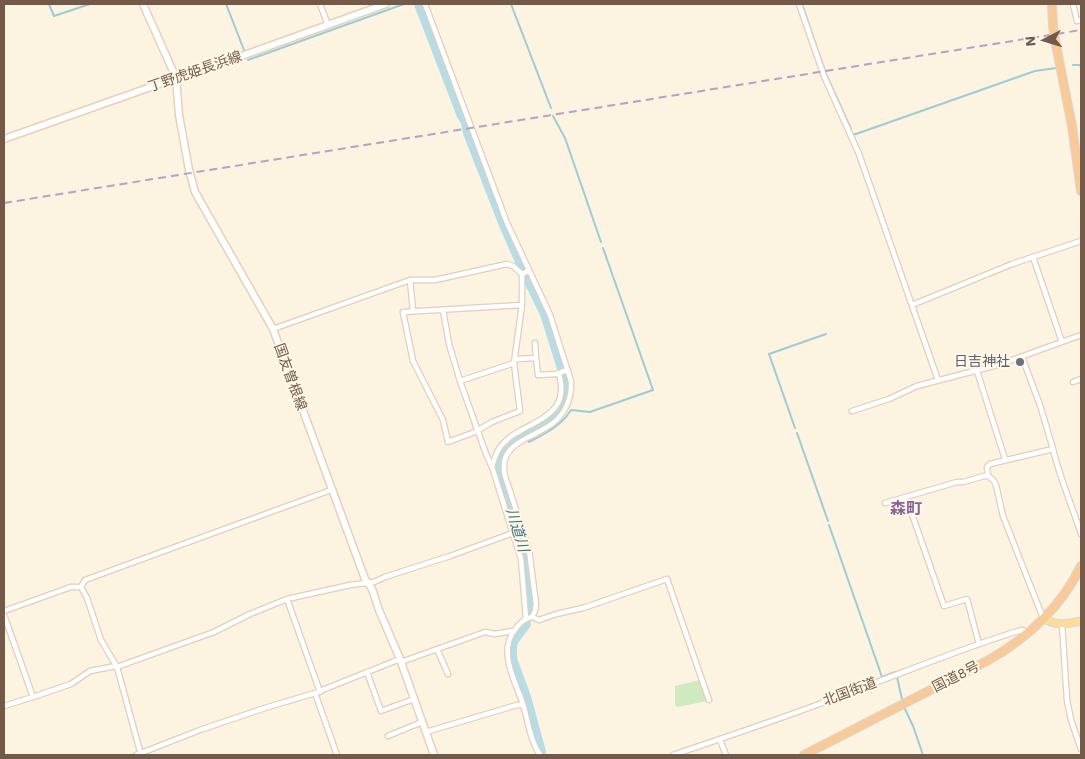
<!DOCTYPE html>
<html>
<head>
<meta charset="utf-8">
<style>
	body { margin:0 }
	#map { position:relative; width:1085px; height:759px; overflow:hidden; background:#fcf3e1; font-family:"Work Sans",sans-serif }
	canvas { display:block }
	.frame { position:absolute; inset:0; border:5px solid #735a48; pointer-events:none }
	.north { position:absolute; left:1020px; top:15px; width:50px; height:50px; -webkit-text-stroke:4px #fff7e7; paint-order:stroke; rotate:265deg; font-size:14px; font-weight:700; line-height:20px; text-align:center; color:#735a48 }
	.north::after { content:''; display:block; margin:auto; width:18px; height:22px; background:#735a48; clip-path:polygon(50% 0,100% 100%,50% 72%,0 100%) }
</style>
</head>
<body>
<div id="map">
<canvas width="1085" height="759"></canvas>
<div class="frame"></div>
<div class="north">N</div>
</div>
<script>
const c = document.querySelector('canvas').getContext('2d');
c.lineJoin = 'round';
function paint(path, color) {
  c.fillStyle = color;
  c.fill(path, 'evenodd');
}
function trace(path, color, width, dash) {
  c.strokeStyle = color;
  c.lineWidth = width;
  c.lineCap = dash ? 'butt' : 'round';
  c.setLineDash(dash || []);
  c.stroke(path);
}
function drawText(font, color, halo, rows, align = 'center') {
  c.font = font + ' "Work Sans","Noto Sans JP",sans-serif';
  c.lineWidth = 4;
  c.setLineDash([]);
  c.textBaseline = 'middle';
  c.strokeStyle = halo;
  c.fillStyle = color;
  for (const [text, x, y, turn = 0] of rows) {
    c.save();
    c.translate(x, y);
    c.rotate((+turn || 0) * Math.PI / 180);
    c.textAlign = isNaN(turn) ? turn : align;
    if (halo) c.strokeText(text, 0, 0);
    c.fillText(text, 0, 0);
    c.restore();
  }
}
const green = new Path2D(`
	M 700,680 L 707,701 L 678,707 L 675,705 L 675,686 Z`);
const stream = new Path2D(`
	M 49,4 L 54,16 L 90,4
	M 226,4 L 244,50
	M 511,4 L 551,108
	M 802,4 L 826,74 L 851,129
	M 248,60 L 404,4
	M 1073,65 L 1079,65 L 1081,66
	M 553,116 L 565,138 L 601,242
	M 854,134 L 856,134 L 1035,71 L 1056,68
	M 795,428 L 769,354 L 826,334
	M 797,433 L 828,521
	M 525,434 L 526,435
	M 528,440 L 529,442 C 545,434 561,426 571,410 L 590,412 L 653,390 L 603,248
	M 829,525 L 882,677 L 895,672
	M 897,677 L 902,699
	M 905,709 L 913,726 L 923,755`);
const river = new Path2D(`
	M 419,4 L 462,116 L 466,122 L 468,133 L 504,225 L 522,266
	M 527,277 L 545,314 L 566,381 C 569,441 495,420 500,473 L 526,556 L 530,612
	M 526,624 L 514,640 L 512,645 L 512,659 L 526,697 L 541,752`);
const minor = new Path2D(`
	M 320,4 L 328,25
	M 425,4 L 507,223 L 550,315 L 571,381 C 572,397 566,413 553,423 C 533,439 497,442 505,476 L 529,550 L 536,604 L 535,611 L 532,617 C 525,618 521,622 517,627 C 496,650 515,680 523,704 C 528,721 530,740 540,755
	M 799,4 L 824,76 L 859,154 L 938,380
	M 1073,4 L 1077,21 L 1081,20
	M 1033,257 L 1062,342
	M 410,280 L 413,311
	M 522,305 L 514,363 L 520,411 L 492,422 L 475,432 L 448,442 L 443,420 L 413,361 L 403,312 Z
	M 522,305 L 522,274
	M 912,305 L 1012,264 L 1081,241
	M 443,310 L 449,344 L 460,381 L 514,363
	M 273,329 L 410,280 L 435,280 L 507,264 L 513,266 L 522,274 L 528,271
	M 535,343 L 536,358
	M 515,359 L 536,358 L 538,375 L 556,374 L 568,370
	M 977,371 L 1005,459
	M 460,381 L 486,454 L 492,467 L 521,559 L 526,618
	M 1073,382 L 1081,379
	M 852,411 L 889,399 L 917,386 L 1001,364 L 1081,335
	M 1053,449 C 1060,479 1072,505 1081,534
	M 492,467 C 495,456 498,447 507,440 C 510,436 515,434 520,431 C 545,417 569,409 559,374
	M 988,476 L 987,467 L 990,464 L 1053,449 L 1040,405 L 1022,357
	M 906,497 L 944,606 L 967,599 L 979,644
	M 885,503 L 957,482 L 963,482 L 984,476 L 988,476 L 994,481 L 996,485 L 1003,516 L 1043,618
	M 81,587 L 85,580 L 331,490
	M 287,599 L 320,692
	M 4,611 L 71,587 L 81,587 L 87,598 L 101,640 L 117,667 L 141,755
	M 4,615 L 33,697 L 4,706
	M 532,617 L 539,620 L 556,614 L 583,608 L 667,579 L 709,700
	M 1062,624 L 1067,700 L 1071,720 L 1081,749
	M 437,649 L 448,674
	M 401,662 L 485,632 L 495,634 L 513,631
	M 117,667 L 214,632 L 250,614 L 287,599 L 350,585 L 374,582 L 385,577 L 450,556 L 513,533
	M 367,672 L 381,711 L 414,699
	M 33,697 L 71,684 L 90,671 L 116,666
	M 426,732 L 517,705 L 523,705
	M 388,736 L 422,722
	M 720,740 L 726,755
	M 136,755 L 200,730 L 265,708 L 315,693
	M 337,755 L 315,693 L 400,659
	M 673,755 C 734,734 796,714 856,690 C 910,670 963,648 1018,631 L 1023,630 L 1027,634`);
const secondary = new Path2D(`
	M 143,4 L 176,78 L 179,115 L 189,170 L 195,192 L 273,329 L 365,579 L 372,589 L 379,610 L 400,659 L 434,755
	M 4,139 L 176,78 L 186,76 L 386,4`);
const primary = new Path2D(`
	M 1043,618 C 1054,626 1068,624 1081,621`);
const trunk = new Path2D(`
	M 1052,4 L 1053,26
	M 1055,40 L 1072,126 L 1081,191
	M 804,755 L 987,661 C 1026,639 1061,607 1081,566`);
const rail = new Path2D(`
	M 4,203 L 1081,30`);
const trunkBridge = new Path2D(`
	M 1053,26 L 1055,40`);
const markers = [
	[1020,362,5,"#6b7280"]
];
const streetNames = [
	["丁野虎姫長浜線",195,72,-19],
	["国友曽根線",290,377,70],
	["国道8号",956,677,-27],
	["北国街道",850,692,-20]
];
const worshipNames = [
	["日吉神社",1010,362]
];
const waterNames = [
	["川道川",517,530,73]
];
const quarterNames = [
	["森町",906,509]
];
paint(green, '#cfe9c0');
trace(stream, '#9dcbd7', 2);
trace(river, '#b6dce5', 10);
trace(minor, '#e0cfbd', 7);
trace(secondary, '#e5d1bb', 9);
trace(primary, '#ddd7d3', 9);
trace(trunk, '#ddd7d3', 10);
trace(minor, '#fff', 4.5);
trace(secondary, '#fff', 6);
trace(primary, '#fbdc9a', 7);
trace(trunk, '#f8c999', 8);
trace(rail, '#b6a1c5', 2, [8, 5]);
trace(trunkBridge, '#ddd7d3', 10, []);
trace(trunkBridge, '#f8c999', 8);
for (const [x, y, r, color] of markers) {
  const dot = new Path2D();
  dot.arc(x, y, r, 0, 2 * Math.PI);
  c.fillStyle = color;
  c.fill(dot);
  trace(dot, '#fff7e7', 2);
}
drawText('14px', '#735a48', '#fff7e7', streetNames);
drawText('14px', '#5b616d', '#fff7e7', worshipNames, 'right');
drawText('italic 15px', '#427886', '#fff7e7', waterNames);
drawText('bold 16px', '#886496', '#fff7e7', quarterNames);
</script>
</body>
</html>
